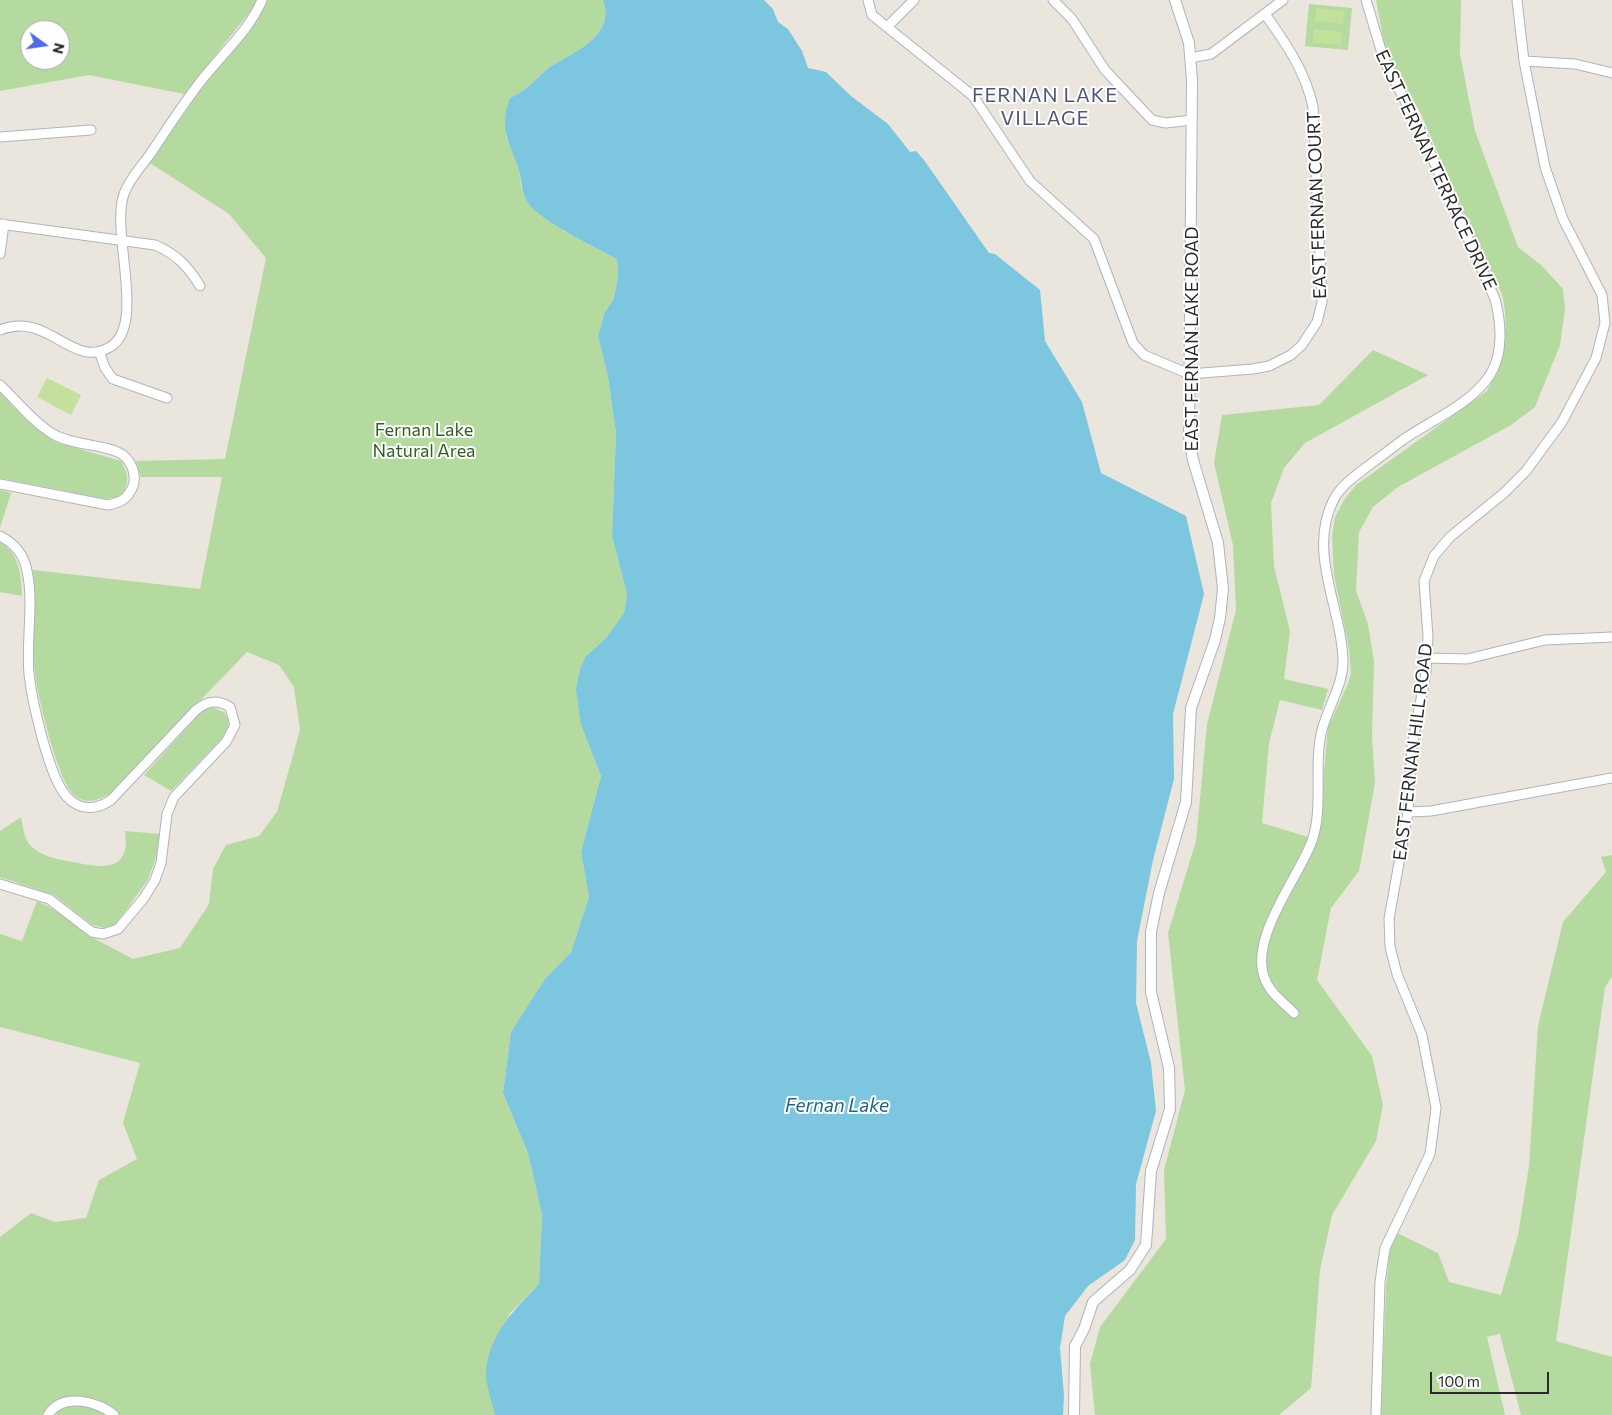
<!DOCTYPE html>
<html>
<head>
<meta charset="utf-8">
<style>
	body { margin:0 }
	#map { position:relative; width:1612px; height:1415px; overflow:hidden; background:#eae5dd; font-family:Commissioner,sans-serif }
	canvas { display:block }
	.north { position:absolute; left:20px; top:20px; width:50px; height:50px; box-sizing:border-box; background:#fff; border:1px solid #aaa; border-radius:50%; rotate:104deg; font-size:14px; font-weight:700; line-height:20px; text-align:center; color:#2a2a2a }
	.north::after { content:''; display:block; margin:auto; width:18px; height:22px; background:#506ce4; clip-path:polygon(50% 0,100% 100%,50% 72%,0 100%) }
	.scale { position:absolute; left:1430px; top:1372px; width:119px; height:22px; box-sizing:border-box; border:2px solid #2a2a2a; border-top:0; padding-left:6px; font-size:15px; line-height:18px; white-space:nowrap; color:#2a2a2a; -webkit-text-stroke:4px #fff; paint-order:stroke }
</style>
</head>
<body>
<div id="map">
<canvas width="1612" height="1415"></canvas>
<div class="north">N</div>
<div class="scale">100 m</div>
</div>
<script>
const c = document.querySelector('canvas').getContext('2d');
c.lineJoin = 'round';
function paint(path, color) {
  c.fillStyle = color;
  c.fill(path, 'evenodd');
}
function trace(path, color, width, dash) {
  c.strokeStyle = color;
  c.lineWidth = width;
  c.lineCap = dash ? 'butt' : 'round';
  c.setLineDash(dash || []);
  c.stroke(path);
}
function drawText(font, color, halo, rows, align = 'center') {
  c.font = font + ' Commissioner,sans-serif';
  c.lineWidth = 4;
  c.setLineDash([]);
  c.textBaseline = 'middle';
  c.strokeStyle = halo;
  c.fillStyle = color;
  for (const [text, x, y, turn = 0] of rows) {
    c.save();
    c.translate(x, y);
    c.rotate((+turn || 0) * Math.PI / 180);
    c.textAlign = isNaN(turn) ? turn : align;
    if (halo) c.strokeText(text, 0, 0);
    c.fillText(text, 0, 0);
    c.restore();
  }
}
const green = new Path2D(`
	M 0,0 L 256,0 L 253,8 L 184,94 L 89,75 L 0,91 ZM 30,30 L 60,30 L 60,60 L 30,60 Z
	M 268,0 L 603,0 C 616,36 574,52 550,67 C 534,78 531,89 510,98 L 506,136 L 519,169 L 521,187 L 564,231 L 617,259 L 618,276 L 614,298 L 604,314 L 598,336 L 608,377 L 616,433 L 612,536 L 627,594 L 624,613 L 606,638 L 586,656 L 581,725 L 601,776 L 581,852 L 589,897 L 571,952 L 545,979 L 511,1033 L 503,1093 L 528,1153 L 542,1215 L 539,1284 L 510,1313 L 486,1374 L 495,1415 L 0,1415 L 0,1237 L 31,1213 L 55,1222 L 86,1218 L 99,1180 L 137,1159 L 123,1123 L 140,1063 L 0,1027 L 0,934 L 22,941 L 37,901 L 57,911 L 95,939 L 133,959 L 180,948 L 209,904 L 213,869 L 226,845 L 259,836 L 277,812 L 300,730 L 294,687 L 279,665 L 247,652 L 111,793 C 99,800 87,805 75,796 C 58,783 38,697 35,674 C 31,640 35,604 33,570 L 200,589 L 222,477 L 141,477 L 136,461 L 225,459 L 266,258 L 229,214 L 150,163 L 203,86 L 249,31 Z
	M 1376,0 L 1461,0 L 1460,54 L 1475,131 L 1518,247 L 1541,265 L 1563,289 L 1565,309 L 1560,345 L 1535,407 L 1511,425 L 1398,487 L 1373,507 L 1359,532 L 1356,591 L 1368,624 L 1374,661 L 1372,737 L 1375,783 L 1359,871 L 1331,908 L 1317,980 L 1372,1056 L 1383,1104 L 1376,1141 L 1332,1215 L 1320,1270 L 1311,1388 L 1279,1415 L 1095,1415 L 1090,1364 L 1100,1327 L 1166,1239 L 1164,1170 L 1185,1090 L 1168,933 L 1196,841 L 1207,724 L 1236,610 L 1233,545 L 1214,463 L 1222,415 L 1319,405 L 1373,350 L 1428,375 L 1305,443 L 1284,468 L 1271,503 L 1274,566 L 1290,631 L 1284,679 L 1328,689 L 1322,710 L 1280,700 L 1269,743 L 1262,823 L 1318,840 L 1328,727 L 1348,684 L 1351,673 L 1349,649 L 1334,575 L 1332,536 L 1335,517 L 1344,500 L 1356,485 L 1487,391 C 1504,361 1510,329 1502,294 L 1460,205 L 1421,114 L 1392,63 L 1384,42 Z
	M 1309,4 L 1352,8 L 1348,50 L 1305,46 Z
	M 0,393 L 33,426 L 55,442 L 121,461 C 129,475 130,484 120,497 L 106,499 L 0,478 Z
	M 0,490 L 11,493 L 0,528 Z
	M 0,542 C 20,555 21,574 22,596 L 0,592 Z
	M 212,707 L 225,713 C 230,722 229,727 225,735 L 171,791 L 144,775 L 203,710 Z
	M 21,817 C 23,826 24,840 31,846 C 42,857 57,859 73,862 C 102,868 131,873 125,831 L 160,834 L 155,861 L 147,881 L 116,924 L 104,928 L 92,925 L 54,895 L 0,877 L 0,831 Z
	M 1612,855 L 1612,977 L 1605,987 L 1556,1341 L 1612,1357 L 1612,1415 L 1521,1415 L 1500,1334 L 1487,1337 L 1505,1415 L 1381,1415 L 1386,1288 L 1390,1250 L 1397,1233 L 1438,1253 L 1449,1282 L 1501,1295 L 1518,1235 L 1529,1166 L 1538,1026 L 1563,922 L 1606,872 L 1601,857 Z`);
const pitch = new Path2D(`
	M 1316,8 L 1344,11 L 1343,24 L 1315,21 Z
	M 1314,29 L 1342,32 L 1341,45 L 1313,43 Z
	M 47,378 L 81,395 L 71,415 L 37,397 Z`);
const water = new Path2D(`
	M 603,0 L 764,0 L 773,9 L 778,22 L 788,29 L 802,51 L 808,68 L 826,72 L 851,96 L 888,124 L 910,152 L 916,151 L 924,160 L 989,253 L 995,254 L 1040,290 L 1045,341 L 1082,402 L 1101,473 L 1186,516 L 1204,594 L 1173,714 L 1174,779 L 1153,860 L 1137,941 L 1136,1003 L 1151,1063 L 1156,1111 L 1136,1184 L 1135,1240 L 1125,1260 L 1088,1286 L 1065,1316 L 1060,1348 L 1064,1395 L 1063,1415 L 495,1415 C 492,1402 486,1386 486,1373 C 488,1335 515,1309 539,1284 L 542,1215 L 528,1153 L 503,1093 L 511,1032 L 545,979 L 571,952 L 589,897 L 581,852 L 601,776 L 581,725 L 576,690 L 580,669 L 586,656 L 606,638 L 624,613 L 627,594 L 612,536 L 616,433 L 608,377 L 598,336 L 604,314 L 614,298 L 618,276 L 617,259 C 597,248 536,219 527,201 C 520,188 522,177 517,164 C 507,139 500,126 510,98 C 530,89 535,78 550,67 C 574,52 616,36 603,0 Z`);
const minor = new Path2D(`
	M 868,0 L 872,15 L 973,96 L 1030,181 L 1094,239 L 1133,343 L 1144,355 L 1189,374 L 1253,369 L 1269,366 L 1291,355 L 1302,345 L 1317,322 L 1322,302 L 1313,107 C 1305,70 1286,44 1265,14
	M 1053,0 L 1072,19 L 1105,70 L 1152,120 L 1166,123 L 1192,120
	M 887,27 L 914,0
	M 1190,58 L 1211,54 L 1283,0
	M 1524,61 L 1575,64 L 1612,73
	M 0,137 L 91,130
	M 0,224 L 155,245 C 176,254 188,266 200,286
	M 0,254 L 4,224
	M 0,330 C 48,310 72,370 110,347 C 147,325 110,232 124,194 C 129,179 142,166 151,153 C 167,129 183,104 201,81 C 221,55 249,31 262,0
	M 99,351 L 105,368 L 113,379 L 167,398
	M 0,385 C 17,401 34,423 53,434 C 73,446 108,444 123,455 C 134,464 138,480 130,492 C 125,501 117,503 108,505 L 0,484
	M 0,536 C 14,543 24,555 27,571 C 34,602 26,641 29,674 C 32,701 49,778 67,797 C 80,811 97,810 111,800 L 196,710 C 207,701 217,699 230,707 L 235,725 L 226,742 L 174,797 L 167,814 L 161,863 L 155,880 L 144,898 L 118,929 L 103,934 L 92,932 L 49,899 L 0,884
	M 1427,658 L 1467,659 L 1545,640 L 1612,637
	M 1408,812 L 1431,811 L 1612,778
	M 1294,1013 C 1284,1003 1270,993 1265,979 C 1248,939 1299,877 1312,841 C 1324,806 1313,766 1322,730 C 1328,707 1342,687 1343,663 C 1343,610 1307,554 1333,501 C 1340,486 1355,476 1368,466 C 1380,457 1392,448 1404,439 C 1432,420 1471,404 1490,375 C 1504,353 1501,322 1495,299 L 1420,130 L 1384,60 L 1366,0
	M 48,1415 C 62,1392 98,1401 114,1415
	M 1376,1415 L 1380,1282 L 1385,1248 L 1430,1154 L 1436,1108 L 1422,1035 L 1397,974 L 1390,947 L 1389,919 L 1408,812 L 1412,746 L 1426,673 L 1428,637 L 1424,581 L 1434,556 L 1450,537 L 1504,493 L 1526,471 L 1562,422 L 1596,358 L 1605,323 L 1602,295 L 1563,219 L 1545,167 L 1524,61 L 1517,0`);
const tertiary = new Path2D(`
	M 1074,1415 L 1075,1346 L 1084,1329 L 1093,1302 L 1130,1270 L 1146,1245 L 1151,1171 L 1170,1109 L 1169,1068 L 1151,992 L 1151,932 L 1159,893 L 1186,802 L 1191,708 L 1215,640 L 1220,618 L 1223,589 L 1218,543 L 1193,460 L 1189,437 L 1192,80 L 1189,43 L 1175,0`);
const streetNames = [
	["EAST FERNAN TERRACE DRIVE",1436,170,65],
	["EAST FERNAN COURT",1317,205,-92],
	["EAST FERNAN LAKE ROAD",1192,339,-90],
	["EAST FERNAN HILL ROAD",1413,752,-83]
];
const parkNames = [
	["Fernan Lake",424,430],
	["Natural Area",424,451]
];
const waterNames = [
	["Fernan Lake",837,1106]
];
const quarterNames = [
	["FERNAN LAKE",1045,95],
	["VILLAGE",1045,118]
];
paint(green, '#b4daa0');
paint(pitch, '#c4e09d');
paint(water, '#7dc6e0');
trace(minor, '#b1b3bc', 11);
trace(tertiary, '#b1b3bc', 12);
trace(minor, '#fff', 9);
trace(tertiary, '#fff', 10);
drawText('18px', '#2a2a2a', '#fff', streetNames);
drawText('18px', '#2f5e22', '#fff', parkNames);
drawText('italic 19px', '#1d658a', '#fff', waterNames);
c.letterSpacing = '1px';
drawText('20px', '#505675', '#fff', quarterNames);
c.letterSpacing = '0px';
</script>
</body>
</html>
